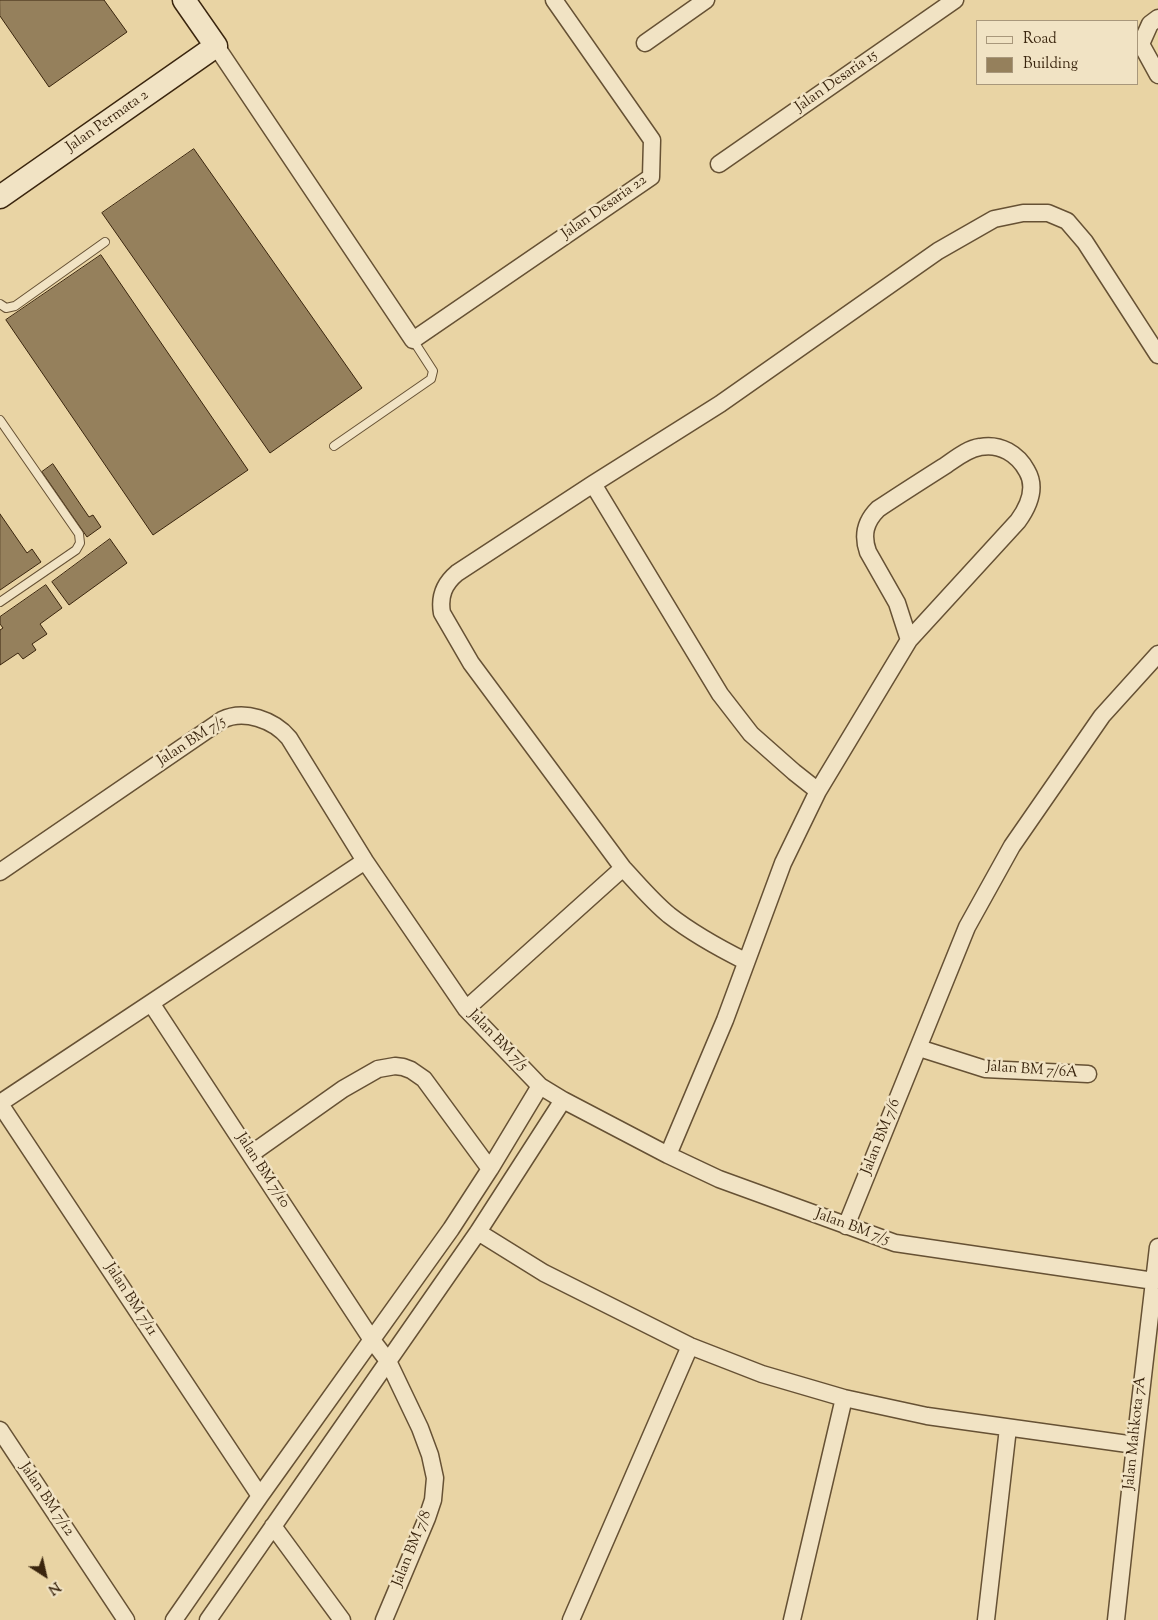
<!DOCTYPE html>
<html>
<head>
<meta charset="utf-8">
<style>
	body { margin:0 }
	#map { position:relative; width:1158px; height:1620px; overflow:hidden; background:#e9d4a4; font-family:"Sorts Mill Goudy",serif }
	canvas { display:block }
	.legend { position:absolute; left:976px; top:20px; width:162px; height:65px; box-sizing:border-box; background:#f1e3c4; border:1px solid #a8977b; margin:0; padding:6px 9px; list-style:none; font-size:15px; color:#3a250e }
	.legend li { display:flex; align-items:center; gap:10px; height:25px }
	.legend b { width:25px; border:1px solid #a8977b }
	.north { position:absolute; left:20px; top:1550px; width:50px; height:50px; -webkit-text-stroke:4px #f1e3c4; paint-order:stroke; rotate:145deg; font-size:14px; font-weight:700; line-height:20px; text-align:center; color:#3a250e }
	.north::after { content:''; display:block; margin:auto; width:18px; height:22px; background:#3a250e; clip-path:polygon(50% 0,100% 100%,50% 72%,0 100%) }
</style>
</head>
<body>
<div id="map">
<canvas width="1158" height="1620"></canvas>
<ul class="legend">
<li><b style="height:6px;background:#f1e3c4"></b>Road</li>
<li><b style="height:14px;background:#95805c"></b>Building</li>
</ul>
<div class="north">N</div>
</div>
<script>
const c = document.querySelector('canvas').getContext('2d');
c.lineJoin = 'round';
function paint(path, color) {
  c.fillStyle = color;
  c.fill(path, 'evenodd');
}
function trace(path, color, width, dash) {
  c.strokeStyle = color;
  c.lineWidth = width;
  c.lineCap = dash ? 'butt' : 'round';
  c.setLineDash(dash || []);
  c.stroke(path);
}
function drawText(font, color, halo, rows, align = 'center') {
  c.font = font + ' "Sorts Mill Goudy",serif';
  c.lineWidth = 5;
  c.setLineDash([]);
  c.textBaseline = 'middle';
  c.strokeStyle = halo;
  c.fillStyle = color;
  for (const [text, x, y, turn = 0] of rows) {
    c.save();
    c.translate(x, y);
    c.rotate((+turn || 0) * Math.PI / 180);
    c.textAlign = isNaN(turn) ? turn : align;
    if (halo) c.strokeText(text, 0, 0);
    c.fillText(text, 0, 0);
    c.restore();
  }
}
const building = new Path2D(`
	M 0,0 L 104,0 L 127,32 L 49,87 L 0,16 Z
	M 194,149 L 362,388 L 270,453 L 102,213 Z
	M 101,255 L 248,470 L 153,535 L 6,320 Z
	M 53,464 L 89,517 L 93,515 L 101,527 L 87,537 L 42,472 Z
	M 0,514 L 27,553 L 32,549 L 41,562 L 0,590 Z
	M 110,539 L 127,563 L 69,605 L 52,582 Z
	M 46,585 L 62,608 L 40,624 L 47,634 L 32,644 L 36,650 L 23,659 L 18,653 L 0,665 L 0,630 L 3,628 L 0,624 L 0,617 Z`);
const lane = new Path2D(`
	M 0,304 L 6,308 L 15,306 L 105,242
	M 0,420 L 79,534 L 80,543 L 76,550 L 0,602
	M 334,446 L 431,379 L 433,371 L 413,340`);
const street = new Path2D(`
	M 1158,18 L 1150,24 L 1141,44 L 1158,75
	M 645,43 L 706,0
	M 216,46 L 413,340 L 651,177 L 652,140 L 554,0
	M 719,164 L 955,0
	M 593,484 L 720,694 L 751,734 L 794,772 L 818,791
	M 0,872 L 222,720 C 244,709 274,720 289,738 L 365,861 L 466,1009 L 540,1086 L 563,1100 L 668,1155 L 719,1179 L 895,1243 L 1154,1281
	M 745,961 C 719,948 692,933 669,915 C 652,901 638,884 623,868 L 471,663 L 442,613 C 439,596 444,584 457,573 L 593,484 L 720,404 L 938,251 L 994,219 L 1023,213 L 1048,213 L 1067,221 L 1085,242 L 1158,355
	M 151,1003 L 372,1340 L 388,1361 L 420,1428 L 430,1455 L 435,1478 L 433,1500 L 427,1518 L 384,1620
	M 466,1009 L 623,868
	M 919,1048 L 985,1069 L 1088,1074
	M 0,1103 L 365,861
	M 0,1104 L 260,1496
	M 251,1154 L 343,1089 L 378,1069 L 395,1066 L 403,1067 L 411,1070 L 424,1079 L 490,1169
	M 668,1155 L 725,1020 L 783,863 L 818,791 L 909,640 L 1018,521 C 1028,507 1037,488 1027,471 C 1018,454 1000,443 980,447 C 966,449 954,460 943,467 C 921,481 899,495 878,509 C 865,522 862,535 868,552 L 897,603 L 909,640
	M 846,1226 L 967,927 L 1012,846 L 1102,716 L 1158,654
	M 478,1232 L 544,1273 L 690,1346 L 762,1374 L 844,1398 L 927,1416 L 1135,1445
	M 0,1430 L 126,1620
	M 273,1526 L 342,1620
	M 174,1620 L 260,1496 L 451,1229 L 490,1169 L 540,1086
	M 208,1620 L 478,1232 L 563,1100
	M 571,1620 L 690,1346
	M 792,1620 L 844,1398
	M 986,1620 L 1008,1428
	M 1116,1620 L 1135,1445 L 1158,1247`);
const secondary = new Path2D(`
	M 0,197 L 216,46 L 184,0`);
const streetNames = [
	["Jalan Desaria 15",837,82,-35],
	["Jalan Permata 2",108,122,-35],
	["Jalan Desaria 22",605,208,-35],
	["Jalan BM 7/5",192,742,-33],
	["Jalan BM 7/5",497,1041,46],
	["Jalan BM 7/6A",1032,1071,4],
	["Jalan BM 7/6",882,1137,-68],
	["Jalan BM 7/10",262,1171,57],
	["Jalan BM 7/5",852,1228,20],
	["Jalan BM 7/11",130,1300,57],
	["Jalan Mahkota 7A",1136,1433,-84],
	["Jalan BM 7/12",46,1500,56],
	["Jalan BM 7/8",413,1549,-68]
];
paint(building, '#95805c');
trace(building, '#3a250e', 1);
trace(lane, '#665134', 10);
trace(street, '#665134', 19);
trace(secondary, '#3a250e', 25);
trace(lane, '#f1e3c4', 8);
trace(street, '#f1e3c4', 16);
trace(secondary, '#f1e3c4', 22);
drawText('15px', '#3a250e', '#f1e3c4', streetNames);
</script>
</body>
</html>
